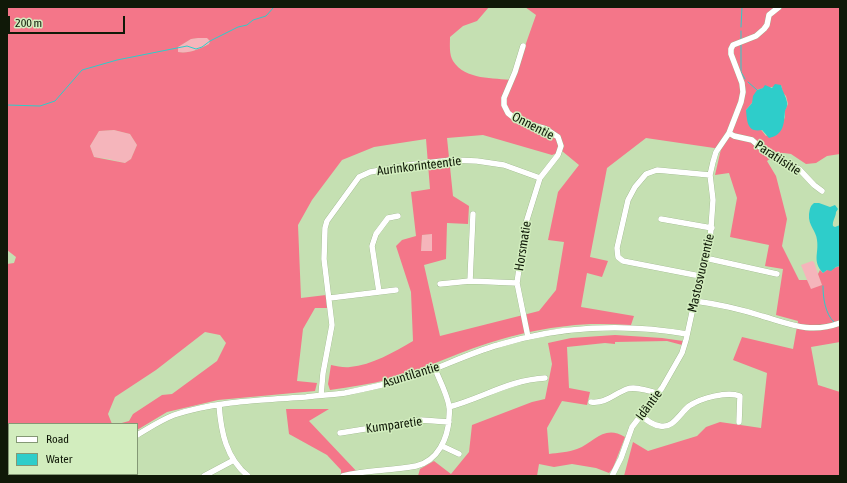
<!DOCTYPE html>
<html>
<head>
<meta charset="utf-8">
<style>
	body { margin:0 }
	#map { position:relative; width:847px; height:483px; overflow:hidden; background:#c5e0b2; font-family:"Asap Condensed",sans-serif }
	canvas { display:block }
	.frame { position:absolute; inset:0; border:8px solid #101908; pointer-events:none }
	.legend { position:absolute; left:8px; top:423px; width:130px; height:52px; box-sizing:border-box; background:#d2edbe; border:1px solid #849875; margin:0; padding:5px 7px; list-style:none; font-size:12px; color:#101908 }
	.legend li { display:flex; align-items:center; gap:8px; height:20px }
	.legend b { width:20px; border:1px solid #849875 }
	.scale { position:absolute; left:8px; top:16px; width:117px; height:18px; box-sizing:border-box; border:2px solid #101908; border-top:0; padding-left:5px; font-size:12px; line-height:14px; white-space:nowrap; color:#101908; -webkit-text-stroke:3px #d2edbe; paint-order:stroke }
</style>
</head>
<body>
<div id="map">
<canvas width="847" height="483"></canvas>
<div class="frame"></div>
<ul class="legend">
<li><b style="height:5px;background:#fff"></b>Road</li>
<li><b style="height:11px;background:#2ecdca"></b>Water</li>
</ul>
<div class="scale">200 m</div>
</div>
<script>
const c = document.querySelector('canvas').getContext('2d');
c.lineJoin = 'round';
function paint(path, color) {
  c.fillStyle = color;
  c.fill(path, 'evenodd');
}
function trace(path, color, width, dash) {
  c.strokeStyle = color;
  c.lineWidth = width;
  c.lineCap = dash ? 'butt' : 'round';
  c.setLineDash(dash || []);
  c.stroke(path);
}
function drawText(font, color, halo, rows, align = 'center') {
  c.font = font + ' "Asap Condensed",sans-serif';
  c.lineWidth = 3;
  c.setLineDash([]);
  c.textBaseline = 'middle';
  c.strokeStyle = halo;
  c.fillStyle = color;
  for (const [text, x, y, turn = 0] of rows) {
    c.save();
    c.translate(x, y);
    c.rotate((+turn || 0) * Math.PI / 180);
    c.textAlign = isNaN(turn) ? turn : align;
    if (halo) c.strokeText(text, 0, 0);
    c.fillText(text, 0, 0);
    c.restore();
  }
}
const green = new Path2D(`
	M 198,38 L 207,38 L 210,41 L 209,44 C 200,49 188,54 177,52 L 178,47 L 191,39 Z
	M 114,130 L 130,134 L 137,145 L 131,159 L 125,163 L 109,159 L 94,157 L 90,146 L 99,131 Z
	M 432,234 L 433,251 L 421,251 L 422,235 Z
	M 812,261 L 814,262 L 822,285 L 811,290 L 801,265 Z`);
const forest = new Path2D(`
	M 7,7 L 489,7 L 477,21 L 463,26 L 450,37 C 450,45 449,54 453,61 C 465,80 494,78 513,80 L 536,15 L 525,7 L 840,7 L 840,154 L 827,156 L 816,163 L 806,164 L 791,154 L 784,153 L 776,154 L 767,161 L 776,176 L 787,219 L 782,246 L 799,280 L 807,280 L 811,289 L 822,285 L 818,274 L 820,270 L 823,273 L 827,270 L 840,266 L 840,342 L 811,347 L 818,385 L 840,392 L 840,476 L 624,476 L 633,442 L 648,451 L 697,436 L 706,427 L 720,422 L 761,428 L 767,373 L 733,360 L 742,337 L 793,349 L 798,321 L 776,315 L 783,269 L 765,266 L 769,245 L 730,237 L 737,198 L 729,173 L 715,175 L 721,149 L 646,138 L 607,168 L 590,257 L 608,261 L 602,277 L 587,273 L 581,307 L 634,316 L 631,325 C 610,324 588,323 567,326 C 546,328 523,333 502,339 C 464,349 428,368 390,379 C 371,384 350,387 330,390 L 328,384 L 331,365 C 337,366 344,368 350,367 C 372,365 394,352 413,341 L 411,292 L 396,246 L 402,240 L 416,236 L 411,192 L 430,189 L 426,139 L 374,147 L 342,160 L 312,200 L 298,225 L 301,298 L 326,295 L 327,308 L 315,308 L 303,329 L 297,381 L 317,383 L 315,391 L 218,400 L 167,412 L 137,430 L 137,424 L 118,424 L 129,421 L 133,414 L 162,395 L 172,394 L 217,361 L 226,343 L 220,335 L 205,332 L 156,370 L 115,397 L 108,414 L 112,424 L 9,424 L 9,457 L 7,457 L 7,264 L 14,263 L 16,257 L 7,250 ZM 198,38 L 207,38 L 210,41 L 209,44 C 200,49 188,54 178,52 L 178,47 L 191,39 ZM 781,85 L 783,93 L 786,96 L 788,104 L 785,110 L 785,117 L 783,122 L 766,136 L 746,110 L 752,103 L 757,90 C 765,87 773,88 781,85 ZM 114,130 L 130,134 L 137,145 L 131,159 L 125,163 L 94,157 L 90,146 L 99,131 ZM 483,135 L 552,155 L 562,151 L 579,165 L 558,192 L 548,240 L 564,242 L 556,290 L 539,311 L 440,336 L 424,265 L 446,259 L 447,223 L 468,224 L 469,206 L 453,196 L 447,138 ZM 432,234 L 432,251 L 421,251 L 422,235 Z
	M 615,335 L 662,338 L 683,341 L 682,345 L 667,341 L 615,342 L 615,344 L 605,343 L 567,347 L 569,388 L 590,392 L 587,405 L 562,401 L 547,428 L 549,454 C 557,453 569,452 577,449 C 595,442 604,424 625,437 L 613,468 L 609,473 L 596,468 L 572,464 L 554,467 L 539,464 L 537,476 L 418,476 L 420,469 L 434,461 L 451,474 L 469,452 L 472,425 L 532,402 L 545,399 L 552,364 L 548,343 L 571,338 Z
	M 286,409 L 329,409 L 309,421 L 361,476 L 341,476 L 341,470 L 327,455 L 289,434 Z`);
const water = new Path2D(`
	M 775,84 L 781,85 C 782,91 786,96 787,102 C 788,106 786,108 785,111 C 784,123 784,135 769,138 L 762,130 C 747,133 747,121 746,110 L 752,103 L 753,96 L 757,90 L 763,88 L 765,85 L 772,88 Z
	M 814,203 L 819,203 L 830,207 L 835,205 L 838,209 L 836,212 C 836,217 832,221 833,226 L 835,227 L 840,225 L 840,266 L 836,267 L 831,271 L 827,270 L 823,273 C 812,261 819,254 817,240 C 816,230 808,226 809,214 C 810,209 810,206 814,203 Z`);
const stream = new Path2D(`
	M 741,27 L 742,7
	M 741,39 L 741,31
	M 741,45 L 741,72 L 745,79
	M 748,82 L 757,90
	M 7,105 L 40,106 L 55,101 L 82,70 L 117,60 L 187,46 L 196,49 L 202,47 L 210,41 L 238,27 L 247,25 L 253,20 L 266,16 L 274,7
	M 823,286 C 823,297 825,314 834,322`);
const minor = new Path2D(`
	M 523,46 L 515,72 L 504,98 L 504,105 L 508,113 L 518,121 L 546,129 L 558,137 L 561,146 L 558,155 L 540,178 L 525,226 L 517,283 L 528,337
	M 729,133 L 734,136 L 752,140 L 770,156 L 799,169 L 814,185 L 822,191
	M 661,219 L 712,228
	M 705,258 L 777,274
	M 700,276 L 623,261 L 618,257 L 617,248 L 628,200 L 635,187 L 646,174 L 657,170 L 710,175
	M 470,281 L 473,214
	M 440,284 L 470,281 L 517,283
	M 379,292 L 372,246 L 376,234 L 388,218 L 398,216
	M 330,298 L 396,290
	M 695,301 C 717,304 740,309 762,316 C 790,324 810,334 840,323
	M 321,395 L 323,373 L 332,325 L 324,259 L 325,228 L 327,221 L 359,177 L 370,172 L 408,165 L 452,160 L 477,161 L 504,165 L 540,178
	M 591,402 C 605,404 614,394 627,389 C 636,386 648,391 658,393
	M 219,405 C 221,432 226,458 248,476
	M 449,407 C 483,398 509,380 545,378
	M 641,415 C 646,420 652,425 660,426 C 673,429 680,413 689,406 C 701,398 727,391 740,396 L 739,422
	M 340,433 L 421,420 L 449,422
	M 137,435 C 149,428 161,420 174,415 C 216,401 263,400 306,397 C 319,395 332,395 345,393 C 369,388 393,383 416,376 C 444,366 470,353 498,345 C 559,326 625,323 687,334
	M 442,446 L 459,454
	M 27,474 L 28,476
	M 15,476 L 21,474
	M 43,476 L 43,474
	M 204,476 L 234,460
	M 343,476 C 367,469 392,471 416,466 C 438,461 448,438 449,418 C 449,415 450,410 449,406 C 447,394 440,381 435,369
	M 612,476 L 621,458 L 632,427 L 662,388 L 682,353 L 686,340 L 700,276 L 710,242 L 713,200 L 710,175 L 713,162 L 716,152 L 729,133 L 741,102 L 743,92 L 742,83 L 731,54 L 731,49 L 733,45 L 756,36 L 764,29 L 767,25 L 769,15 L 779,7`);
const streetNames = [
	["Onnentie",533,126,27],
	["Paratiisitie",778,158,33],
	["Aurinkorinteentie",419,166,-7],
	["Horsmatie",523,246,-81],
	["Mastosvuorentie",701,273,-77],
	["Asuntilantie",411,375,-17],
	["Idäntie",649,405,-53],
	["Kumparetie",394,425,-8]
];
paint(green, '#f5b5bb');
paint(forest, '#f47689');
paint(water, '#2ecdca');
trace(stream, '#2ecdca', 1);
trace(minor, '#93ad81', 6);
trace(minor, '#fff', 5.5);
drawText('13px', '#101908', '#d2edbe', streetNames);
</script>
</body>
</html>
